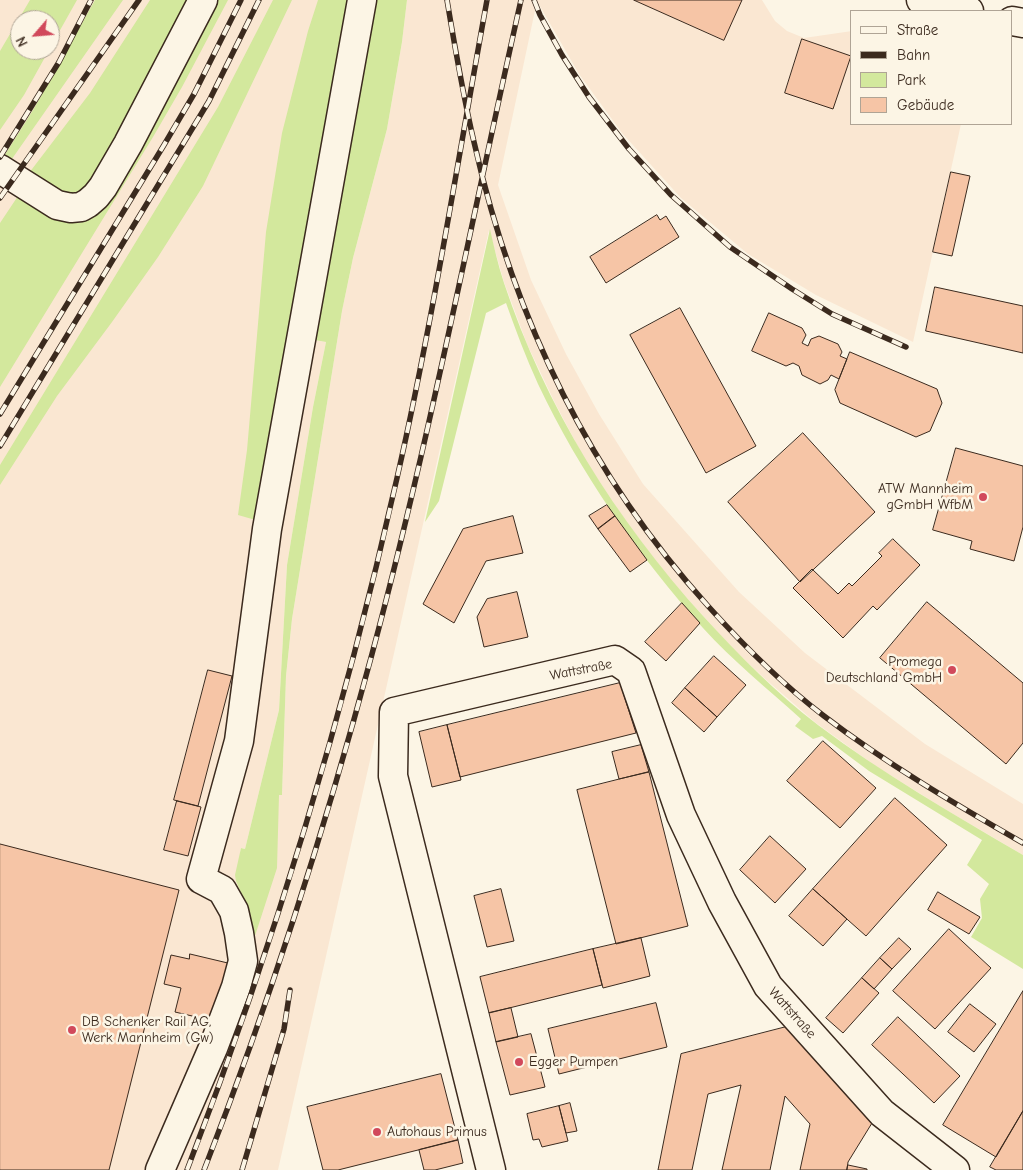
<!DOCTYPE html>
<html>
<head>
<meta charset="utf-8">
<style>
	body { margin:0 }
	#map { position:relative; width:1023px; height:1170px; overflow:hidden; background:#fcf5e5; font-family:"Comic Neue",sans-serif }
	canvas { display:block }
	.legend { position:absolute; left:850px; top:10px; width:162px; height:115px; box-sizing:border-box; background:#fcf5e5; border:1px solid #afa495; margin:0; padding:6px 9px; list-style:none; font-size:15px; color:#3b2a1e }
	.legend li { display:flex; align-items:center; gap:10px; height:25px }
	.legend b { width:25px; border:1px solid #afa495 }
	.north { position:absolute; left:10px; top:10px; width:50px; height:50px; box-sizing:border-box; background:#fcf5e5; border:1px solid #afa495; border-radius:50%; rotate:243deg; font-size:14px; font-weight:700; line-height:20px; text-align:center; color:#3b2a1e }
	.north::after { content:''; display:block; margin:auto; width:18px; height:22px; background:#d1495b; clip-path:polygon(50% 0,100% 100%,50% 72%,0 100%) }
</style>
</head>
<body>
<div id="map">
<canvas width="1023" height="1170"></canvas>
<ul class="legend">
<li><b style="height:6px;background:#fcf5e5"></b>Straße</li>
<li><b style="height:6px;background:#3b2a1e"></b>Bahn</li>
<li><b style="height:14px;background:#d3e89d"></b>Park</li>
<li><b style="height:14px;background:#f6c5a6"></b>Gebäude</li>
</ul>
<div class="north">N</div>
</div>
<script>
const c = document.querySelector('canvas').getContext('2d');
c.lineJoin = 'round';
function paint(path, color) {
  c.fillStyle = color;
  c.fill(path, 'evenodd');
}
function trace(path, color, width, dash) {
  c.strokeStyle = color;
  c.lineWidth = width;
  c.lineCap = dash ? 'butt' : 'round';
  c.setLineDash(dash || []);
  c.stroke(path);
}
function drawText(font, color, halo, rows, align = 'center') {
  c.font = font + ' "Comic Neue",sans-serif';
  c.lineWidth = 5;
  c.setLineDash([]);
  c.textBaseline = 'middle';
  c.strokeStyle = halo;
  c.fillStyle = color;
  for (const [text, x, y, turn = 0] of rows) {
    c.save();
    c.translate(x, y);
    c.rotate((+turn || 0) * Math.PI / 180);
    c.textAlign = isNaN(turn) ? turn : align;
    if (halo) c.strokeText(text, 0, 0);
    c.fillText(text, 0, 0);
    c.restore();
  }
}
const built = new Path2D(`
	M 0,0 L 370,0 L 309,339 L 326,342 L 313,407 L 287,565 L 279,710 L 245,849 L 241,848 L 236,881 L 251,917 L 252,940 L 279,795 L 282,795 L 286,676 L 292,619 L 342,311 L 353,258 L 387,129 L 402,42 L 407,0 L 762,0 L 775,21 L 787,31 L 804,38 L 852,31 L 852,124 L 961,124 L 913,342 L 816,295 L 748,254 L 681,198 L 622,133 L 579,74 L 537,1 L 498,185 L 531,280 L 566,354 L 599,414 L 643,484 L 739,592 L 805,653 L 925,744 L 1023,804 L 1023,855 L 943,808 L 874,765 L 816,723 L 764,678 L 733,649 L 668,577 L 625,520 L 585,460 L 555,403 L 527,344 L 504,282 L 489,230 L 278,1170 L 0,1170 ZM 20,20 L 50,20 L 50,50 L 20,50 Z`);
const green = new Path2D(`
	M 30,0 L 77,0 L 50,48 L 50,20 L 20,20 L 20,50 L 49,50 L 24,95 L 0,130 L 0,51 Z
	M 95,0 L 123,0 L 7,166 L 1,161 L 33,110 Z
	M 150,0 L 196,0 L 96,181 L 76,194 L 69,197 L 26,177 L 90,93 Z
	M 211,0 L 228,0 L 182,87 L 153,137 L 0,387 L 0,223 L 18,196 C 31,203 61,222 75,223 C 85,223 93,218 99,211 Z
	M 273,0 L 292,0 L 203,186 L 158,257 L 112,322 L 57,396 L 0,485 L 0,465 L 218,107 Z
	M 318,0 L 355,0 L 259,521 L 238,515 L 247,450 L 266,232 L 282,133 L 308,31 Z
	M 370,0 L 407,0 L 402,42 L 387,129 L 353,258 L 342,311 L 292,619 L 286,676 L 282,795 L 279,795 L 277,868 L 253,942 L 251,917 L 236,881 L 235,875 L 241,848 L 245,849 L 279,710 L 287,565 L 313,407 L 326,342 L 309,339 Z
	M 490,229 C 494,247 498,265 504,283 C 545,407 616,520 704,617 C 739,655 776,693 818,725 C 883,774 953,814 1023,855 L 1023,969 L 971,937 L 982,918 L 980,899 L 989,884 L 967,865 L 982,840 L 869,771 L 822,736 L 813,739 L 795,726 L 801,719 C 769,690 732,660 703,628 C 638,555 580,473 538,384 C 526,358 516,331 506,303 L 486,313 L 439,501 L 425,522 Z`);
const building = new Path2D(`
	M 634,0 L 742,0 L 724,40 Z
	M 802,39 L 851,56 L 833,109 L 785,93 Z
	M 951,172 L 970,176 L 952,256 L 933,252 Z
	M 657,215 L 660,220 L 666,216 L 679,237 L 606,283 L 590,257 Z
	M 935,287 L 1023,306 L 1023,353 L 926,331 Z
	M 680,308 L 756,446 L 706,473 L 630,335 Z
	M 769,313 L 802,328 L 806,335 L 802,343 L 808,346 L 811,339 L 819,336 L 838,344 L 842,352 L 840,356 L 847,359 L 839,379 L 831,375 L 828,380 L 820,384 L 802,375 L 799,366 L 793,363 L 786,366 L 752,351 Z
	M 850,352 L 937,389 L 942,403 L 930,431 L 916,437 L 840,403 L 835,390 Z
	M 803,433 L 875,512 L 800,582 L 728,502 Z
	M 956,448 L 1023,466 L 1023,527 L 1014,561 L 970,549 L 972,541 L 933,530 Z
	M 607,505 L 615,516 L 598,529 L 589,516 Z
	M 513,516 L 523,553 L 486,561 L 454,623 L 423,604 L 463,529 Z
	M 615,516 L 647,560 L 630,572 L 598,529 Z
	M 893,539 L 920,565 L 877,610 L 873,606 L 843,638 L 793,588 L 812,569 L 838,594 L 849,583 L 852,586 L 882,556 L 879,553 Z
	M 517,592 L 528,637 L 484,647 L 477,617 L 487,599 Z
	M 927,602 L 1023,683 L 1023,743 L 1006,764 L 880,658 Z
	M 682,603 L 700,623 L 666,661 L 645,642 Z
	M 714,656 L 746,685 L 717,717 L 685,688 Z
	M 208,670 L 232,676 L 198,806 L 174,800 Z
	M 620,683 L 636,733 L 460,777 L 447,725 Z
	M 685,688 L 717,717 L 704,732 L 672,703 Z
	M 447,725 L 461,780 L 432,787 L 419,732 Z
	M 823,741 L 876,788 L 840,828 L 787,781 Z
	M 641,745 L 649,772 L 619,779 L 612,752 Z
	M 649,772 L 688,926 L 616,944 L 577,790 Z
	M 895,798 L 947,845 L 866,936 L 813,889 Z
	M 177,801 L 201,807 L 188,856 L 164,850 Z
	M 770,836 L 806,869 L 775,903 L 740,870 Z
	M 0,844 L 179,890 L 109,1170 L 0,1170 Z
	M 501,889 L 514,941 L 487,947 L 474,896 Z
	M 813,889 L 847,919 L 823,946 L 789,916 Z
	M 938,892 L 980,917 L 969,934 L 928,910 Z
	M 949,929 L 991,968 L 935,1029 L 893,991 Z
	M 641,938 L 650,976 L 603,988 L 593,949 Z
	M 899,938 L 911,949 L 892,969 L 880,958 Z
	M 593,949 L 602,985 L 489,1013 L 480,977 Z
	M 190,954 L 232,964 L 218,1022 L 175,1012 L 181,988 L 164,984 L 171,955 L 189,959 Z
	M 880,958 L 892,969 L 874,989 L 862,978 Z
	M 862,978 L 879,993 L 843,1033 L 826,1018 Z
	M 1023,991 L 1023,1111 L 996,1157 L 943,1125 Z
	M 656,1003 L 667,1047 L 559,1074 L 548,1029 Z
	M 970,1004 L 996,1024 L 974,1052 L 948,1032 Z
	M 511,1008 L 518,1037 L 496,1042 L 489,1013 Z
	M 898,1017 L 960,1076 L 934,1103 L 872,1045 Z
	M 786,1027 L 872,1123 L 848,1162 L 847,1170 L 800,1170 L 810,1124 L 785,1096 L 770,1170 L 722,1170 L 741,1085 L 708,1094 L 692,1170 L 658,1170 L 681,1054 Z
	M 531,1034 L 545,1087 L 510,1095 L 496,1042 Z
	M 441,1074 L 458,1140 L 338,1170 L 323,1170 L 307,1107 Z
	M 570,1103 L 577,1131 L 566,1133 L 559,1106 Z
	M 559,1106 L 568,1141 L 542,1147 L 539,1139 L 533,1140 L 527,1114 Z
	M 1023,1111 L 1023,1170 L 996,1170 L 990,1167 Z
	M 458,1140 L 463,1163 L 435,1170 L 424,1170 L 419,1150 Z
	M 848,1165 L 867,1169 L 867,1170 L 847,1170 Z`);
const minor = new Path2D(`
	M 921,0 L 969,11
	M 1012,21 L 1023,23
	M 0,169 L 57,205 L 71,208 L 81,207 L 88,203 L 96,196 L 103,187 L 128,144 L 203,0
	M 160,1170 L 213,1048 L 236,987 L 243,961 L 239,933 L 234,911 L 222,890 L 201,879 L 239,741 L 267,529 L 362,0
	M 491,1170 L 393,776 L 394,712 L 615,660 L 631,671 L 681,815 L 722,902 L 768,986 L 882,1113 L 955,1170`);
const rail = new Path2D(`
	M 447,0 C 455,48 463,95 474,142 C 513,316 588,473 708,606 C 744,646 782,684 824,716 C 887,764 955,804 1023,843
	M 534,0 L 540,15 L 562,55 L 589,97 L 629,149 L 671,195 L 730,247 L 792,289 L 832,314 L 906,347
	M 0,157 L 59,62 L 91,0
	M 0,198 L 139,0
	M 0,414 L 164,145 L 194,94 L 241,0
	M 0,446 L 209,101 L 259,0
	M 187,1170 C 274,945 344,714 397,478 C 433,320 458,159 487,0
	M 204,1170 C 270,1001 325,829 372,654 C 430,438 472,218 521,0
	M 242,1170 L 284,1029 L 290,990`);
const markers = [
	[983,497,5,"#d1495b"],
	[952,670,5,"#d1495b"],
	[72,1030,5,"#d1495b"],
	[519,1062,5,"#d1495b"],
	[377,1132,5,"#d1495b"]
];
const poiNames = [
	["ATW Mannheim",973,489,"right"],
	["gGmbH WfbM",973,505,"right"],
	["Promega",942,662,"right"],
	["Deutschland GmbH",942,678,"right"],
	["DB Schenker Rail AG,",82,1022],
	["Werk Mannheim (Gw)",82,1038],
	["Egger Pumpen",529,1062],
	["Autohaus Primus",387,1132]
];
const streetNames = [
	["Wattstraße",581,670,-11],
	["Wattstraße",792,1013,48]
];
paint(built, '#fae7d2');
paint(green, '#d3e89d');
paint(building, '#f6c5a6');
trace(building, '#3b2a1e', 1);
trace(minor, '#3b2a1e', 31);
trace(minor, '#fcf5e5', 28);
trace(rail, '#3b2a1e', 5.5);
trace(rail, '#fcf5e5', 4, [11]);
for (const [x, y, r, color] of markers) {
  const dot = new Path2D();
  dot.arc(x, y, r, 0, 2 * Math.PI);
  c.fillStyle = color;
  c.fill(dot);
  trace(dot, '#fcf5e5', 2);
}
drawText('14px', '#3b2a1e', '#fcf5e5', poiNames, 'left');
drawText('14px', '#3b2a1e', '#fcf5e5', streetNames);
</script>
</body>
</html>
